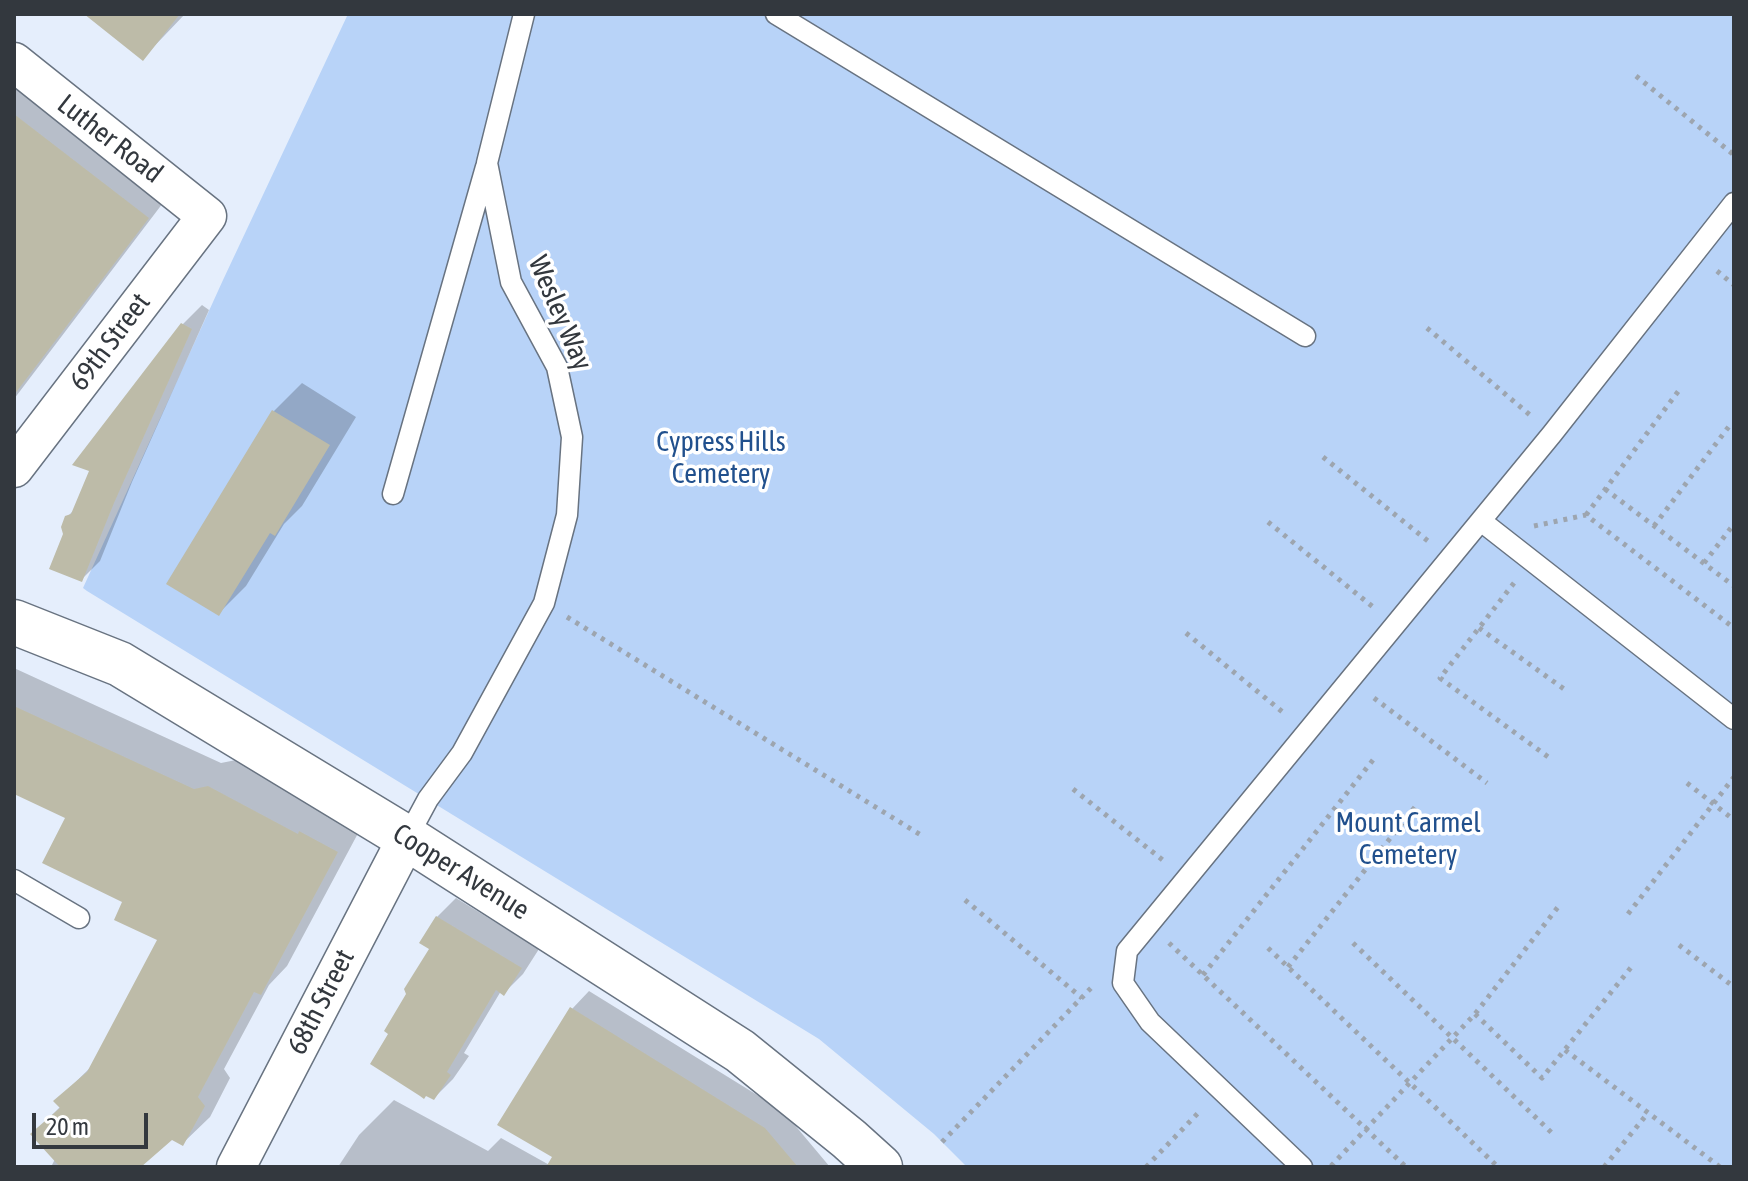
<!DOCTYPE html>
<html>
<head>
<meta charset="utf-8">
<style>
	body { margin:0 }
	#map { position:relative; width:1748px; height:1181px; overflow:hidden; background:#e5eefc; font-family:"Asap Condensed",sans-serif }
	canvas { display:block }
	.frame { position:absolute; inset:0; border:16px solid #33383e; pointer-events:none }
	.scale { position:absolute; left:32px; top:1113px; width:116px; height:36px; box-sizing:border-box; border:4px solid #33383e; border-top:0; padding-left:10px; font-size:24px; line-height:28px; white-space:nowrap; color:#33383e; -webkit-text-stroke:6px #fff; paint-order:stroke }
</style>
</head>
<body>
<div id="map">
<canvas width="1748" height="1181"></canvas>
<div class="frame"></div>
<div class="scale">20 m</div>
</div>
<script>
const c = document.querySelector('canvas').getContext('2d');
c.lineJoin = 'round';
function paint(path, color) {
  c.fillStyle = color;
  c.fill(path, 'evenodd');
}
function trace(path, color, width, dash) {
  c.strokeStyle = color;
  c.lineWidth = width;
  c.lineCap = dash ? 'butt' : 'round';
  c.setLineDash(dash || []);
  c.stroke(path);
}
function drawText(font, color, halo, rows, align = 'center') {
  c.font = font + ' "Asap Condensed",sans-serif';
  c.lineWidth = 7;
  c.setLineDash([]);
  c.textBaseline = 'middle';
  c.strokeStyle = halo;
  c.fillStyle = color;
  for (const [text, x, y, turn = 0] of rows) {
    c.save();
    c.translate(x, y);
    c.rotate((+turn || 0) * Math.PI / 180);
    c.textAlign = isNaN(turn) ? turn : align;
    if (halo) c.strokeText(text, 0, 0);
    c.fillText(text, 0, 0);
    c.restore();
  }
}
const green = new Path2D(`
	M 348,14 L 1734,14 L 1734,1167 L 967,1167 L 934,1134 L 819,1039 L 87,591 L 83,588 L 223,280 Z`);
const shadow = new Path2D(`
	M 87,14 L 185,14 L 143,58 Z
	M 14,83 L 169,195 L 14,399 Z
	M 202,305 L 209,310 L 132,482 L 100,561 L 81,580 L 65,534 L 67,517 L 76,508 L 183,324 Z
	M 302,383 L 356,417 L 302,506 L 284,524 L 246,586 L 218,614 L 169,583 L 274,411 Z
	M 14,668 L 221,763 L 236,760 L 325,808 L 363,824 L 287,966 L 269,985 L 224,1069 L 230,1078 L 210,1117 L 183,1143 L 172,1137 L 138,1167 L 51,1167 L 55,1159 L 33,1134 L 61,1106 L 56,1101 L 92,1066 L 160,939 L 68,817 L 14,792 Z
	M 456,898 L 539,949 L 523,974 L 504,993 L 501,991 L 464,1053 L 469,1056 L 453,1079 L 434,1098 L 391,1033 L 432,948 L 437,917 Z
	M 589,991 L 783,1111 L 830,1167 L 572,1167 L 572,1009 Z
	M 394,1100 L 488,1151 L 501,1138 L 553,1167 L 338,1167 L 359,1135 Z`);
const building = new Path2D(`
	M 84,14 L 180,14 L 143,61 Z
	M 14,114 L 149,218 L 14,395 Z
	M 181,323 L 192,329 L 114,503 L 82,582 L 49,569 L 63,534 L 61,527 L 65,516 L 71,514 L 89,471 L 72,465 Z
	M 272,410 L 330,445 L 275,536 L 270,533 L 219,616 L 166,584 Z
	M 14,706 L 194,789 L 208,786 L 298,834 L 299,831 L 338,852 L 261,995 L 254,992 L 198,1097 L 205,1106 L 183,1146 L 172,1140 L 141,1167 L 60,1167 L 30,1134 L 60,1108 L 53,1101 L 87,1072 L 157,940 L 114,920 L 122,902 L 42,863 L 65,818 L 14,794 Z
	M 436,916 L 522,968 L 504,996 L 496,990 L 447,1072 L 451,1075 L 434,1100 L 426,1096 L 424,1099 L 420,1096 L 370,1064 L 388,1034 L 384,1031 L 406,994 L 404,989 L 429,949 L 419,943 Z
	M 570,1007 L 765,1128 L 798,1167 L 546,1167 L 552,1157 L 497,1125 Z`);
const path = new Path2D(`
	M 1636,76 L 1734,155
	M 1717,271 L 1734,285
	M 1427,328 L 1530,415
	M 1323,457 L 1428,541
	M 1605,489 L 1734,586
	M 1586,515 L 1680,389
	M 1268,522 L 1373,607
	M 1534,526 L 1586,515 L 1734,628
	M 1654,526 L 1730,425
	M 1704,563 L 1734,524
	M 1514,583 L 1440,678 L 1551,759
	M 567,617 L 924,837
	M 1479,628 L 1564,689
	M 1186,633 L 1285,714
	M 1374,698 L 1487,783
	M 1687,783 L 1734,820
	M 1073,789 L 1164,861
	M 965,900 L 1082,998
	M 1628,914 L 1734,777
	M 1169,943 L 1406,1167
	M 1353,943 L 1552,1133
	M 1679,945 L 1734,987
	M 1268,948 L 1498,1167
	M 1288,967 L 1415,807
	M 1203,975 L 1373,760
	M 1475,1014 L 1542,1078 L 1633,965
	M 1565,1050 L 1720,1167
	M 942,1142 L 1093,986
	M 1331,1166 L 1475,1014 L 1558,907
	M 1146,1167 L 1201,1110
	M 1604,1167 L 1648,1113`);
const service = new Path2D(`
	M 776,14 L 1305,336
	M 393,494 L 486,167
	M 1481,521 L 1734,719
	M 407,838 L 428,799 L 462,753 L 544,603 L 567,515 L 572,437 L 557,367 L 511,282 L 487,163 L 524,14
	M 14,880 L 79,918
	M 1302,1167 L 1150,1022 L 1123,983 L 1127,951 L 1552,434 L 1734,203`);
const minor = new Path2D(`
	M 14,62 L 207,216 L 14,468
	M 236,1167 L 407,838`);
const secondary = new Path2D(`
	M 14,622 L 120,664 L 407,838 L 740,1051 L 849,1139 L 880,1167`);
const streetNames = [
	["Luther Road",110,139,38],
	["Wesley Way",560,313,67],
	["69th Street",110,342,-53],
	["Cooper Avenue",461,872,32],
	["68th Street",321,1002,-63]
];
const parkNames = [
	["Cypress Hills",721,442],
	["Cemetery",721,474],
	["Mount Carmel",1408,823],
	["Cemetery",1408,855]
];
paint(green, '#b8d3f8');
paint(shadow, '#0003');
paint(building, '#bdbba8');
trace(service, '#687381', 23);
trace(minor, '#687381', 41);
trace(secondary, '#687381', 47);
trace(path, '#9da5af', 5, [4, 6]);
trace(service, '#fff', 20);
trace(minor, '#fff', 38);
trace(secondary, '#fff', 44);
drawText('28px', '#33383e', '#fff', streetNames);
drawText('28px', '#21508d', '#fff', parkNames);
</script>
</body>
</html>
